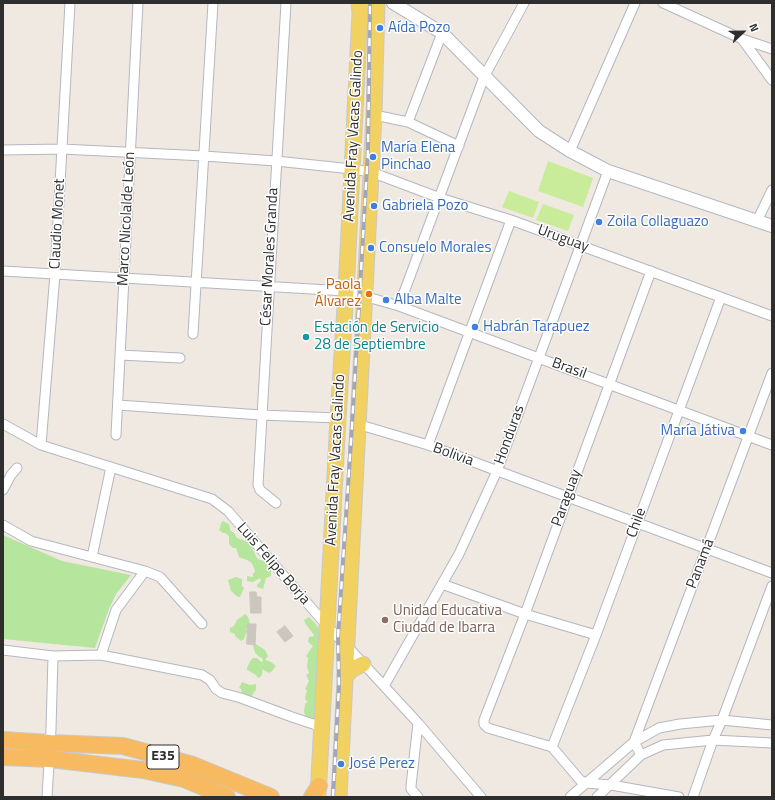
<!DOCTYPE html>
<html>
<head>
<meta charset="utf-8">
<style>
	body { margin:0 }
	#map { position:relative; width:775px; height:800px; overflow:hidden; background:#efe9e1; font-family:"Titillium Web",sans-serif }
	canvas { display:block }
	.frame { position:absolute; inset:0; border:4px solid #2e2e2e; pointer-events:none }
	.north { position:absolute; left:723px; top:12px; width:40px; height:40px; -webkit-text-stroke:3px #fff; paint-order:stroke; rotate:68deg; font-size:11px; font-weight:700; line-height:16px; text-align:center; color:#2e2e2e }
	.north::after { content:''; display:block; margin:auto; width:14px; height:18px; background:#2e2e2e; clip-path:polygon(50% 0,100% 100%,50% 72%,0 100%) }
</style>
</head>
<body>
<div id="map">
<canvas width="775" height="800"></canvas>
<div class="frame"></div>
<div class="north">N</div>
</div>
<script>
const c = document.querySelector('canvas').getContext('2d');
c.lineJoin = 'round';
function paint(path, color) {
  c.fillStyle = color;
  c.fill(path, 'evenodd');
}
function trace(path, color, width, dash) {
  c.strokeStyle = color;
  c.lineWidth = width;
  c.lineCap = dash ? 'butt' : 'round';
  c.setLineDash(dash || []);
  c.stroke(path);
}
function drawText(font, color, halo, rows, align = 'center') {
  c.font = font + ' "Titillium Web",sans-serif';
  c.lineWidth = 3;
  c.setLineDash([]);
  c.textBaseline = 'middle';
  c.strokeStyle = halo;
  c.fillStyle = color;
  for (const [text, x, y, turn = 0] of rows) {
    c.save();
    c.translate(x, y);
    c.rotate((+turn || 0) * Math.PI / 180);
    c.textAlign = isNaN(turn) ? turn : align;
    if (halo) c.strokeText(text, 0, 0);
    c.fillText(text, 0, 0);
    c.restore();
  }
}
const green = new Path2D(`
	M 222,521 L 229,524 L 230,530 L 234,533 L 237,538 L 249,542 L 257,558 L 260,560 L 267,561 L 271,571 L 271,576 L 266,578 L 263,589 L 257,587 L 257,585 L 261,581 L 260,578 L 253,582 L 247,581 L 247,576 L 253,577 L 253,573 L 255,572 C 253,560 248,561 239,557 L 236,548 L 233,548 L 229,544 L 229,536 L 225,533 L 223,533 L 219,530 Z
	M 3,535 L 62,561 L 131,575 L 116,594 L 109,609 L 95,648 L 3,639 Z
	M 236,577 L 242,579 L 242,586 L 244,588 L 240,597 L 238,597 L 231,591 L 228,580 Z
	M 245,614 C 250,618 250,622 249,627 L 246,629 L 249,632 L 246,633 L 244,639 L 241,641 L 235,636 L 235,634 L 230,632 L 230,628 L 234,626 L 237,620 Z
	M 309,617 L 315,623 L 320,631 L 316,722 L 306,718 L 304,712 L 305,704 L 308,701 L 306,701 L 305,698 L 307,690 L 305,689 L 309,681 L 306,675 L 309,673 L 307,667 L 308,658 L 306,656 C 309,653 310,649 313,646 L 308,642 L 309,637 L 314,636 C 312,630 306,627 304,620 Z
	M 254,643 L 265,650 L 268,656 L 265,660 L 271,662 L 276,666 L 272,671 L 269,673 L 262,669 C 263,674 262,677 258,678 L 256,675 L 247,670 C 247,666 250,661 253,658 L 257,658 L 261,662 L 263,661 L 262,658 C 256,656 252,649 254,643 Z
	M 242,682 L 250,685 L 256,684 L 256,690 L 254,692 L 252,696 L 242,694 L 241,689 L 239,688 Z`);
const pitch = new Path2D(`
	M 548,161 L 593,178 L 583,207 L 538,191 Z
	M 509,191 L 539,202 L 533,218 L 502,207 Z
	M 543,204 L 574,215 L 568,231 L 536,220 Z`);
const building = new Path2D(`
	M 250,592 L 256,592 L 257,597 L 261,597 L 261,613 L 251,613 Z
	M 248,624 L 256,624 L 255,645 L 247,644 Z
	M 285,626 L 293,636 L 285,642 L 277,632 Z`);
const minor = new Path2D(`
	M 663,3 L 742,39 L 772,80
	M 742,39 L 772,49
	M 374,115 L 408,122 L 459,146
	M 408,122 L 442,33
	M 3,150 L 62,149 L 204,156 L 276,161 L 352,169 L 371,172 L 440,198 L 511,220 L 772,316
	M 570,151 L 635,3
	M 757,221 L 772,190
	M 3,271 L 346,291 L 399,306 L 772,445
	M 651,271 L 525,614 L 484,720 L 484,724 L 488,728 L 552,747 L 580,780 L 586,783 L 611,785 L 679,797
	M 399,306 L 484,77 L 524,3
	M 193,334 L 213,3
	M 120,355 L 180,358
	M 118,405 L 261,415 L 338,418
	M 3,424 L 41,445 L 212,499 L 228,511 L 327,626 L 348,647 L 418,723 L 481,797
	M 357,424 L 428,445 L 772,573
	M 116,435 L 138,3
	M 41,445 L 55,274 L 70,3
	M 428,445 L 511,220
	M 3,490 L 11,475 L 17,468
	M 276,503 L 260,490 L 258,485 L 286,3
	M 3,525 L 31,541 L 145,571 L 160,577 L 202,624
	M 92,557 L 111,467
	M 442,584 L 525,614 L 596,635
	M 3,650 L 53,656 L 101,655 L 202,675 L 210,680 L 216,689 L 222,693 L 241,698 L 292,717 L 322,727
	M 101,655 L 116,610 L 145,571
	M 384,686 L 459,554 L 497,471 L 608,171
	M 418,723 L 411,786 L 411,789 L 418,797
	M 552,747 L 596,635 L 721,297
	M 641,755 L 634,742 L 772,373
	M 47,797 L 51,729 L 53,656
	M 570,797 L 634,742 L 659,728 L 680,724 L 722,720 L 772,725
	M 597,797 L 641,755 L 663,745 L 713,740 L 772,743
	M 693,797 L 713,740 L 722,720 L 772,586`);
const tertiary = new Path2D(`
	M 393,3 L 442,33 L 539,131 L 570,151 L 608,171 L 772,226`);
const primary = new Path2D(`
	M 346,676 L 351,670 L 363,664
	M 318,797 L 338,418 L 346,291 L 360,13 L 359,3
	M 339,797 L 374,115 L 377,3`);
const trunk = new Path2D(`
	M 3,740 L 50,743 L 123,746 L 193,765 L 271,797
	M 3,757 L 50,759 L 143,770 L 184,779 L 227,797
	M 312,797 L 319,786`);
const rail = new Path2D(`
	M 333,797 L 339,686 L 338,637 L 352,426 L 368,150 L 370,3`);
const markers = [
	[380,28,4,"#3f7fe0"],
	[373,157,4,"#3f7fe0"],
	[374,206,4,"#3f7fe0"],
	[599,222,4,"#3f7fe0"],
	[371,248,4,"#3f7fe0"],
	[369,294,4,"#e8710a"],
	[386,300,4,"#3f7fe0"],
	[475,327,4,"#3f7fe0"],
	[306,337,4,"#0f9aa8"],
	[743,431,4,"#3f7fe0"],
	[385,620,4,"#8d6e63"],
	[341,764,4,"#3f7fe0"]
];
const shields = [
	[163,757,32]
];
const shieldNames = [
	["E35",163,757]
];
const shopNames = [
	["Aída Pozo",388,28],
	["María Elena",381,148],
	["Pinchao",381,165],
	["Gabriela Pozo",382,206],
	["Zoila Collaguazo",607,222],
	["Consuelo Morales",379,248],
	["Alba Malte",394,300],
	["Habrán Tarapuez",483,327],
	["María Játiva",735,431,"right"],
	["José Perez",349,764]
];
const streetNames = [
	["Avenida Fray Vacas Galindo",354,136,-87],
	["Marco Nicolalde León",127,219,-87],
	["Claudio Monet",58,224,-87],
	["Uruguay",563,239,20],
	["César Morales Granda",270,257,-87],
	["Brasil",569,369,20],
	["Honduras",510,435,-70],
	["Bolivia",453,455,20],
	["Avenida Fray Vacas Galindo",336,460,-87],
	["Paraguay",567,498,-70],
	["Chile",637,523,-70],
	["Luis Felipe Borja",273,564,49],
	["Panamá",701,564,-69]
];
const foodNames = [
	["Paola",361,285],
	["Álvarez",361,302]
];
const cultureNames = [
	["Estación de Servicio",314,328],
	["28 de Septiembre",314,345]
];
const educationNames = [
	["Unidad Educativa",393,611],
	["Ciudad de Ibarra",393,628]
];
paint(green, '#b6e59e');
paint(pitch, '#c9ec9a');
paint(building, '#cbc7bf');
trace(building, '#cbc5ba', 1);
trace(minor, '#b4b7c1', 11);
trace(tertiary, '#b4b7c1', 14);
trace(primary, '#c9c9c9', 17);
trace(trunk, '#c9c9c9', 18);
trace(minor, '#fff', 9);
trace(tertiary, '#fff', 12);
trace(primary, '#f2d163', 15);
trace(trunk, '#f8ba60', 16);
trace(rail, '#a3a6b8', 4);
trace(rail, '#fff', 2.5, [8]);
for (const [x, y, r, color] of markers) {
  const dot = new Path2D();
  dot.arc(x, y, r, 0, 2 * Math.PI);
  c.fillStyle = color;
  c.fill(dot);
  trace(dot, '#fff', 1.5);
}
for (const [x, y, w] of shields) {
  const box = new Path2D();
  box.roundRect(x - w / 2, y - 12, w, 24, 3);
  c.fillStyle = '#fff';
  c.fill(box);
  trace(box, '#2e2e2e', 1);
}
drawText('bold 14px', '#2e2e2e', null, shieldNames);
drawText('15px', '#366cbe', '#fff', shopNames, 'left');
drawText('15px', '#2e2e2e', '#fff', streetNames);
drawText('15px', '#c56008', '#fff', foodNames, 'right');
drawText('15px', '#0d838f', '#fff', cultureNames, 'left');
drawText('15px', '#785e54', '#fff', educationNames, 'left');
</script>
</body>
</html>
